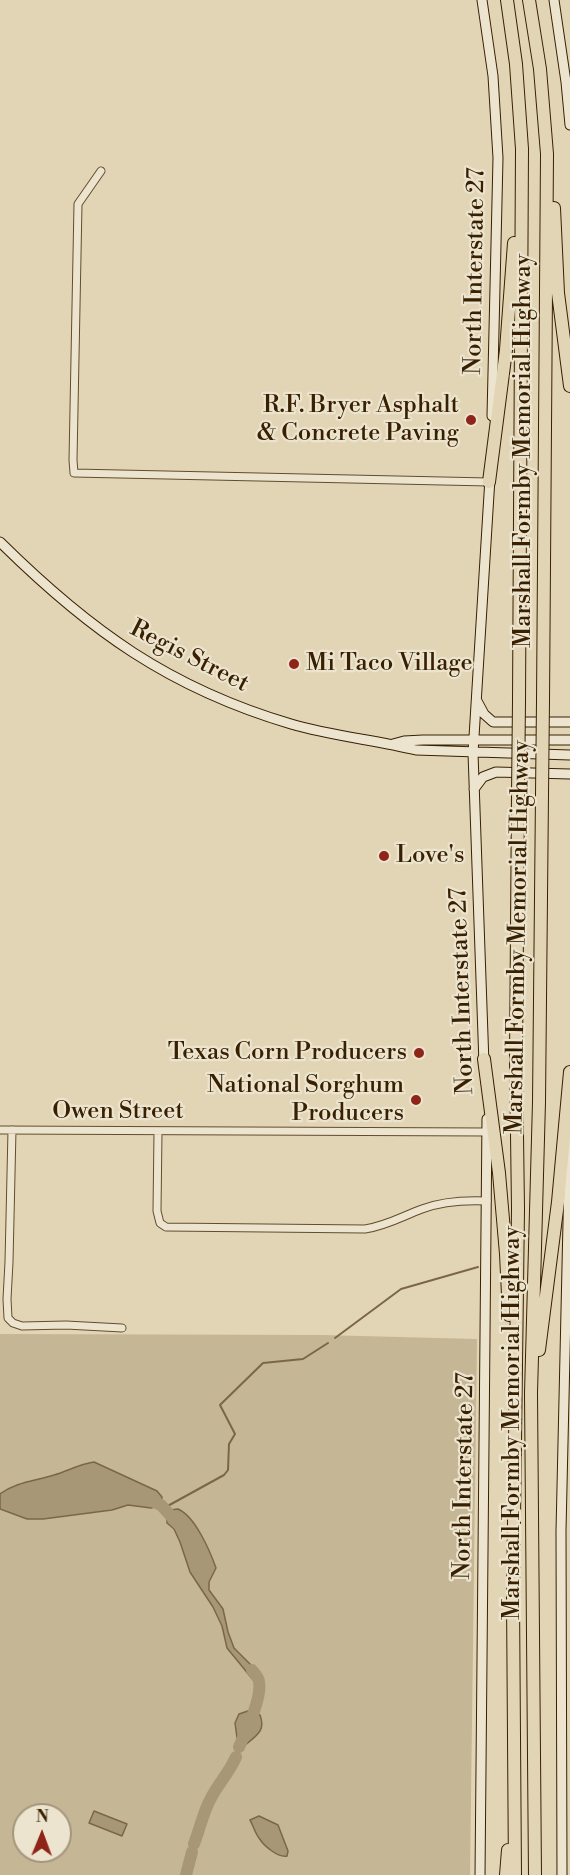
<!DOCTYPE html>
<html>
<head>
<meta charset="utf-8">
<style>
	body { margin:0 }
	#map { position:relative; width:570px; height:1875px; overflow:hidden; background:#e2d5b5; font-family:"Libre Bodoni",serif }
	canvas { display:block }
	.north { position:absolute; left:12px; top:1803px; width:60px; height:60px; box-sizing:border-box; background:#ece4cf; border:2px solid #a4967c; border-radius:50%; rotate:1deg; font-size:16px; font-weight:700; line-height:24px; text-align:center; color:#382000 }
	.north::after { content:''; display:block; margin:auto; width:21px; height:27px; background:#8f2418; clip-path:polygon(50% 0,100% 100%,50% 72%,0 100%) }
</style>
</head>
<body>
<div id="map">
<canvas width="570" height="1875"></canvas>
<div class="north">N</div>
</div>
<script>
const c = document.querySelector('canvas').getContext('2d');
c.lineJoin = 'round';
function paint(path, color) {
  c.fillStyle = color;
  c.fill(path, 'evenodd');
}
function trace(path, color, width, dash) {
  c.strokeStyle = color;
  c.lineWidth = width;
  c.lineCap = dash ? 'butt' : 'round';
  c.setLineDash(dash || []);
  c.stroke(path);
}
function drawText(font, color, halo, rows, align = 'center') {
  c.font = font + ' "Libre Bodoni",serif';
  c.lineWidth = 4.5;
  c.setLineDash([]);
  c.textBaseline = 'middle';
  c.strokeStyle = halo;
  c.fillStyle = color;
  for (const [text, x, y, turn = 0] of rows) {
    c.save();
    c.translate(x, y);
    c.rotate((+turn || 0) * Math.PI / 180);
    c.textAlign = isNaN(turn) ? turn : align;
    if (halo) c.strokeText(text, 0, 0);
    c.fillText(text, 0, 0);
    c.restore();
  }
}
const green = new Path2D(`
	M 0,1334 L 322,1335 L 477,1339 L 470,1875 L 0,1875 ZM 24,1815 L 60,1815 L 60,1851 L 24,1851 Z`);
const water = new Path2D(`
	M 94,1462 L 157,1491 L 162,1497 L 161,1505 L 151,1508 L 128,1505 L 112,1510 L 43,1519 L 27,1519 L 0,1509 L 0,1494 C 16,1482 35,1481 54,1475 C 68,1471 79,1464 94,1462 Z
	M 178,1509 C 195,1516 210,1551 216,1568 L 209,1582 L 209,1590 L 223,1609 L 228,1632 L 234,1648 L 257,1671 L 263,1681 L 262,1685 L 254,1681 L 227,1648 L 222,1626 L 213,1607 L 190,1572 L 180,1542 L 174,1529 L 167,1523 L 167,1513 L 170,1510 Z
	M 248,1711 L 260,1715 C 267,1733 253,1737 242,1748 L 238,1745 L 235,1723 L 239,1714 Z
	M 94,1811 L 127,1824 L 122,1836 L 89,1823 Z
	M 259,1816 L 278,1825 L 288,1851 L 287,1856 C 278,1858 264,1846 259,1838 C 255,1833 253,1825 250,1820 Z`);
const stream = new Path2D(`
	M 335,1338 L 401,1289 L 478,1267
	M 164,1508 L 224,1475 L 228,1470 L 229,1444 L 235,1434 L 220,1405 L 263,1363 L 303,1359 L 328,1343`);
const river = new Path2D(`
	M 145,1498 L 161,1505 L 178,1524
	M 239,1747 C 246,1731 262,1699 259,1682 C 259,1677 255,1674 252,1670
	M 194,1844 C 200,1829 203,1812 211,1798 C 218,1784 229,1773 236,1757
	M 186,1875 L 192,1852`);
const minor = new Path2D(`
	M 101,171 L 78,204 L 73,460 L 74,473 L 489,482
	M 0,1130 L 488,1132
	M 12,1130 L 9,1262 L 7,1299 L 8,1318 L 13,1323 L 22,1326 L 66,1325 L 122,1328
	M 158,1132 L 157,1211 L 160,1223 L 166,1227 L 365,1229 C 386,1226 403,1216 422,1209 C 443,1201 465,1200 487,1201`);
const secondary = new Path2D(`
	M 482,0 L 493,76 L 498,158 L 492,416
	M 554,0 L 566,82 L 570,125
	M 0,542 C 89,630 169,688 291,724 C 332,736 375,740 416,750 L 570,755
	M 477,701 L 484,714 L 493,722 L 570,722
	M 393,744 L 404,741 L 423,740 L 570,740
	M 474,789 L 483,777 L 496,772 L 570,774
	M 484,1064 L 473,753 L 490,478
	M 480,1875 L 487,1119
	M 562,1875 L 561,1531 L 570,1134`);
const motorway = new Path2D(`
	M 507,0 L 516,64 L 522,149 L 519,701
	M 529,0 L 540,69 L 547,154 L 543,701
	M 554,208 L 558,293 L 570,386
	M 489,482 L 506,350 L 514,243
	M 484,1059 L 499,1173 L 506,1254 L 509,1315
	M 539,1350 L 558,1202 L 570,1072
	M 506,1875 L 508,1850
	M 515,1875 L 513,1599 L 518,1209 L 516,1060 L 518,794
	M 535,1875 L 531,1393 L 539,1102 L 542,794`);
const motorwayBridge = new Path2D(`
	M 518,794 L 519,701
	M 542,794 L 543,701`);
const markers = [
	[471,420,6,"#8f2418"],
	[294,664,6,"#8f2418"],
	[384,856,6,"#8f2418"],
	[419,1053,6,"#8f2418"],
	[416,1100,6,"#8f2418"]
];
const streetNames = [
	["North Interstate 27",476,271,-89],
	["Marshall Formby Memorial Highway",524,451,-90],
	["Regis Street",189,657,27],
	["Marshall Formby Memorial Highway",519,937,-89],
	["North Interstate 27",463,991,-92],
	["Owen Street",118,1112],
	["Marshall Formby Memorial Highway",513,1423,-90],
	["North Interstate 27",465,1476,-89]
];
const poiNames = [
	["R.F. Bryer Asphalt",459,406],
	["& Concrete Paving",459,434],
	["Mi Taco Village",306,664,"left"],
	["Love's",396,856,"left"],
	["Texas Corn Producers",407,1053],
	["National Sorghum",404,1086],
	["Producers",404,1114]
];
paint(green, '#c5b696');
paint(water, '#a89777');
trace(water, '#7b6747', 1.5);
trace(stream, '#7b6747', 2);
trace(river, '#a89777', 12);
trace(minor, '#624d2d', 9);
trace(secondary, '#382000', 11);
trace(motorway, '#382000', 14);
trace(minor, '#ece4cf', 7);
trace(secondary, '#ece4cf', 9);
trace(motorway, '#e2d5b5', 12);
trace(motorwayBridge, '#382000', 14, []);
trace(motorwayBridge, '#e2d5b5', 12);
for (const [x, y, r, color] of markers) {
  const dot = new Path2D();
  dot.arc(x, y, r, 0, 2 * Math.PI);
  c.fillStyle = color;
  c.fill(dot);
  trace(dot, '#ece4cf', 2);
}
drawText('24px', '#382000', '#ece4cf', streetNames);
drawText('24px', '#382000', '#ece4cf', poiNames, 'right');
</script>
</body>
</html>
